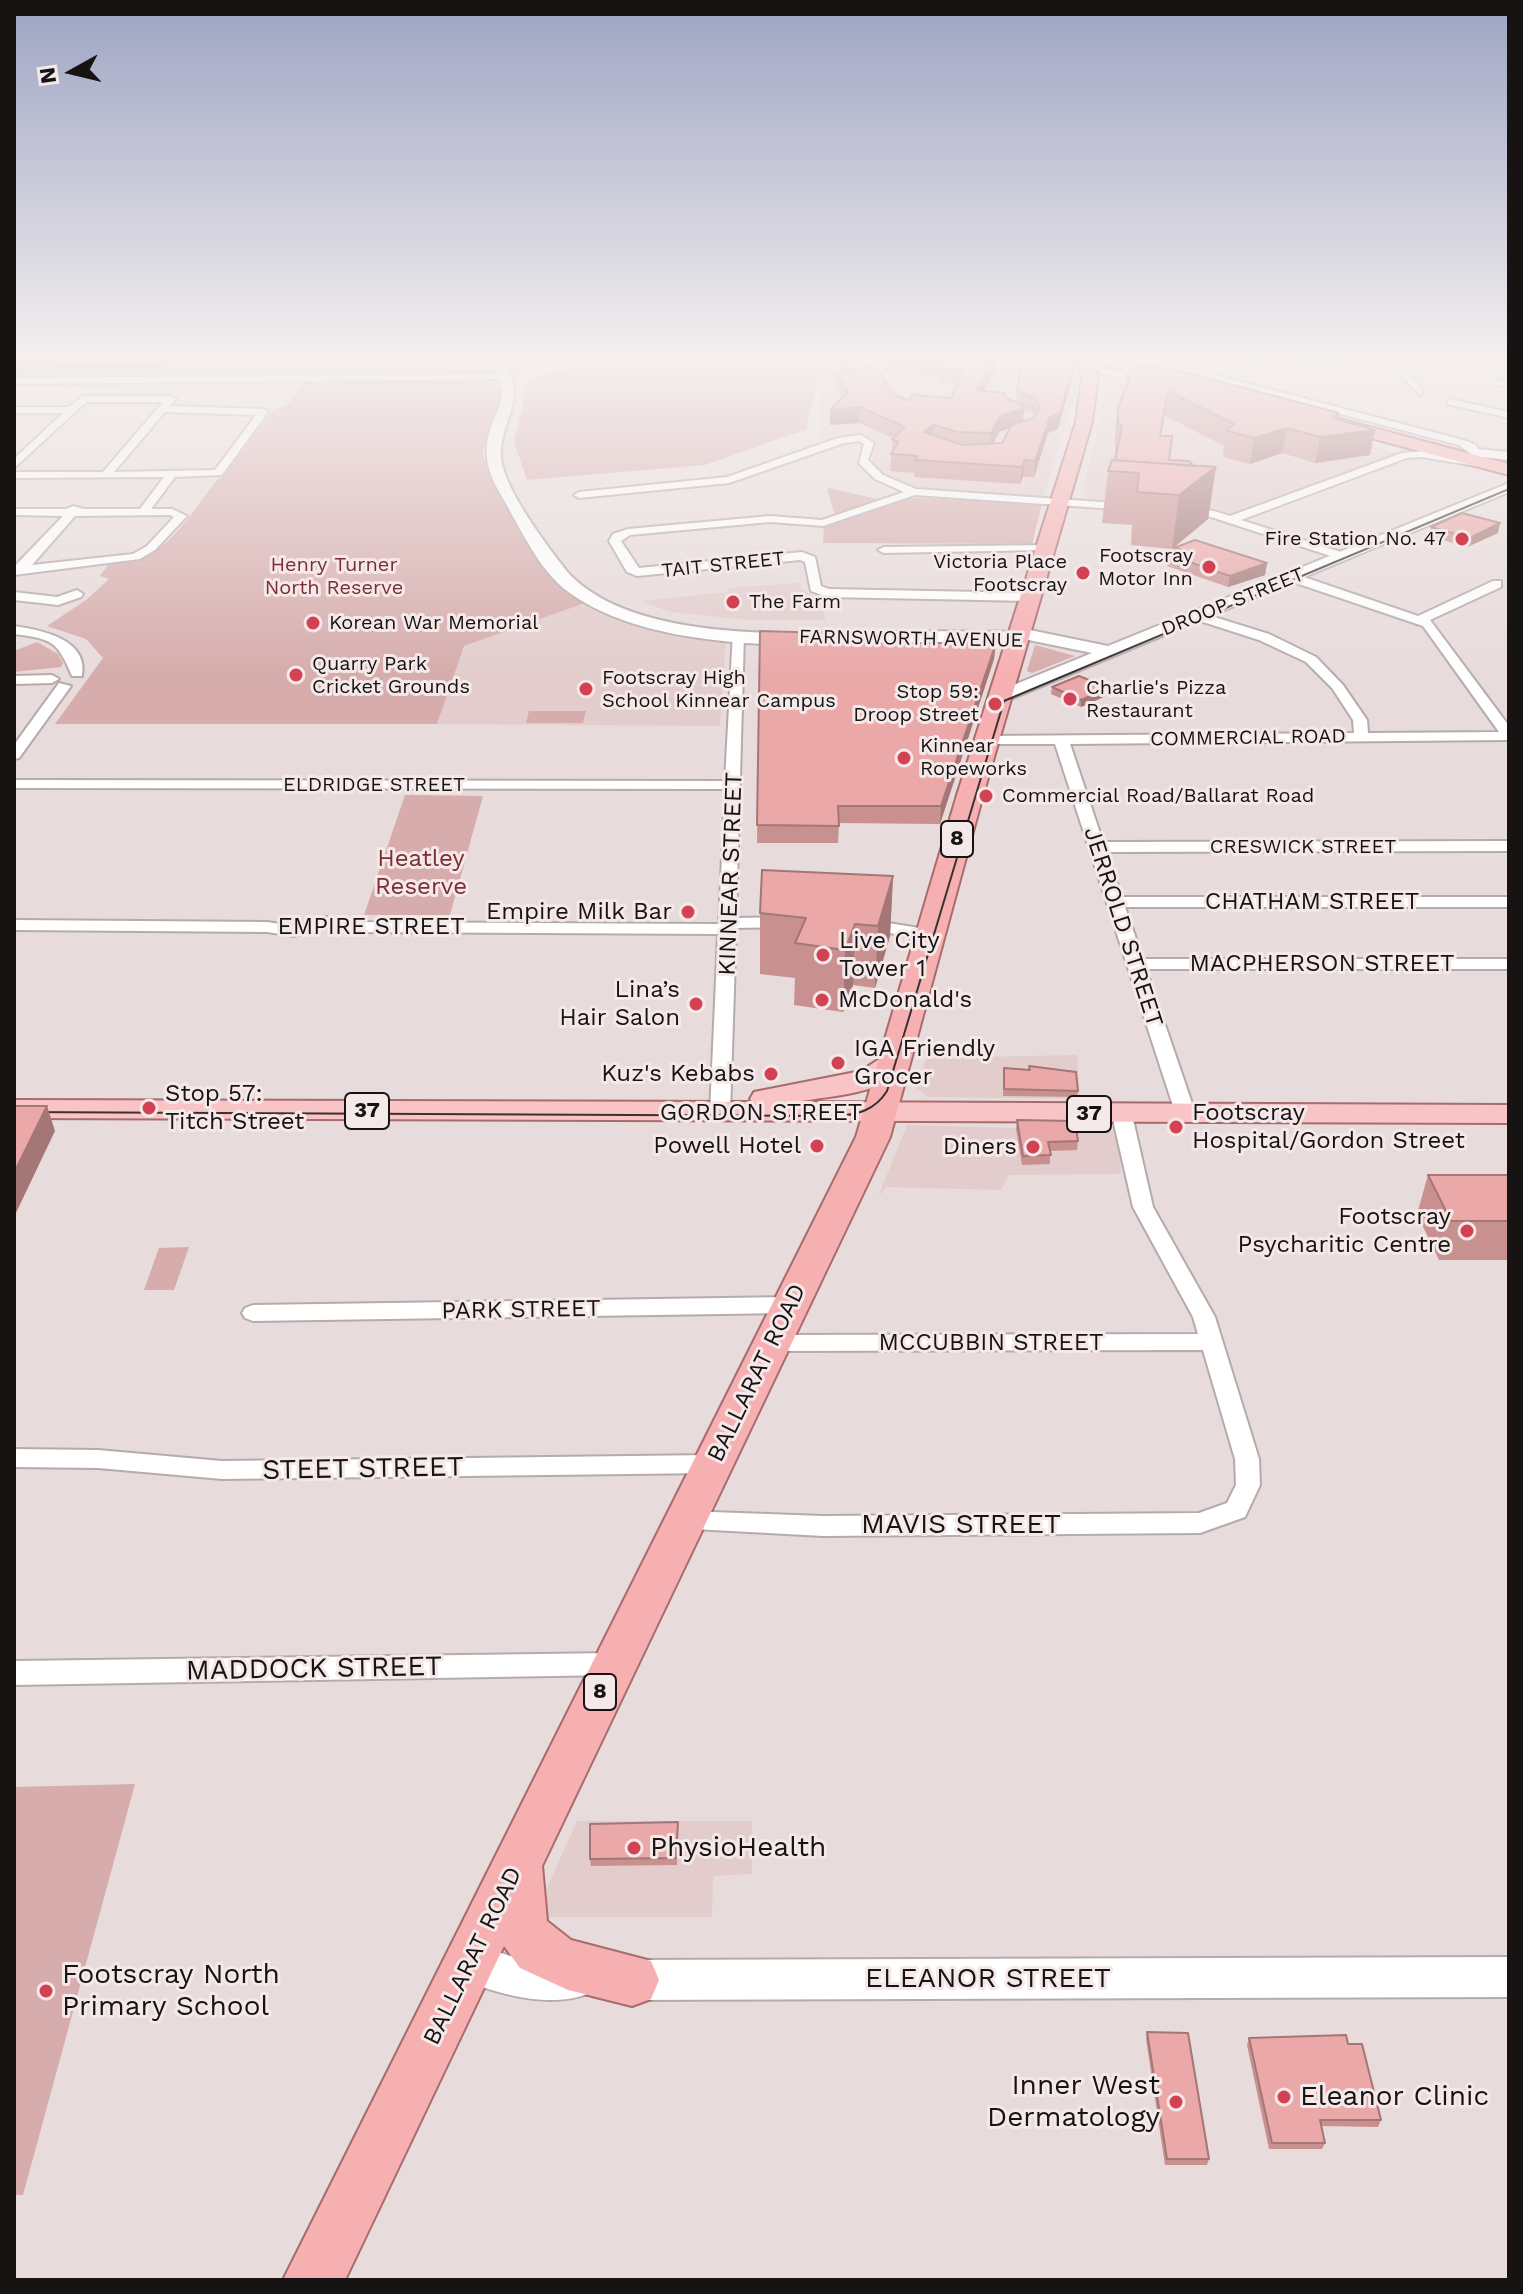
<!DOCTYPE html>
<html>
<head>
<meta charset="utf-8">
<style>
	body { margin:0 }
	#map { position:relative; width:1523px; height:2294px; overflow:hidden; background:#e8dbdb; font-family:"Work Sans",sans-serif }
	canvas { display:block }
	.frame { position:absolute; inset:0; border:16px solid #171313; pointer-events:none }
	.north { position:absolute; left:32px; top:32px; width:80px; height:80px; -webkit-text-stroke:6px #f5e8e8; paint-order:stroke; rotate:262deg; font-size:22px; font-weight:700; line-height:32px; text-align:center; color:#171313 }
	.north::after { content:''; display:block; margin:auto; width:28px; height:36px; background:#171313; clip-path:polygon(50% 0,100% 100%,50% 72%,0 100%) }
</style>
</head>
<body>
<div id="map">
<canvas width="1523" height="2294"></canvas>
<div class="frame"></div>
<div class="north">N</div>
</div>
<script>
const c = document.querySelector('canvas').getContext('2d');
c.lineJoin = 'round';
function paint(path, color) {
  c.fillStyle = color;
  c.fill(path, 'evenodd');
}
function trace(path, color, width, dash) {
  c.strokeStyle = color;
  c.lineWidth = width;
  c.lineCap = dash ? 'butt' : 'round';
  c.setLineDash(dash || []);
  c.stroke(path);
}
function drawText(font, color, halo, rows, align = 'center') {
  c.font = font + ' "Work Sans",sans-serif';
  c.lineWidth = 6;
  c.setLineDash([]);
  c.textBaseline = 'middle';
  c.strokeStyle = halo;
  c.fillStyle = color;
  for (const [text, x, y, turn = 0] of rows) {
    c.save();
    c.translate(x, y);
    c.rotate((+turn || 0) * Math.PI / 180);
    c.textAlign = isNaN(turn) ? turn : align;
    if (halo) c.strokeText(text, 0, 0);
    c.fillText(text, 0, 0);
    c.restore();
  }
}
const built = new Path2D(`
	M 817,358 L 1072,364 L 1079,382 L 1043,498 L 922,489 L 887,476 L 876,469 L 872,460 L 877,440 L 849,433 L 821,442 Z
	M 1110,375 L 1117,376 L 1400,454 L 1230,517 L 1094,503 L 1083,492 Z
	M 800,583 L 801,588 L 824,604 L 825,620 L 750,620 L 670,612 L 640,601 L 728,592 L 726,588 Z
	M 585,603 L 668,634 L 726,641 L 720,726 L 437,724 L 464,646 Z
	M 1077,1055 L 1080,1099 L 928,1097 L 917,1088 L 926,1058 Z
	M 907,1125 L 1119,1131 L 1121,1174 L 1009,1175 L 1001,1190 L 886,1187 L 878,1197 Z
	M 577,1821 L 752,1821 L 752,1874 L 713,1876 L 712,1917 L 539,1917 L 542,1899 Z`);
const green = new Path2D(`
	M 187,356 L 587,356 L 542,369 L 496,375 L 41,376 L 14,379 L 14,369 L 149,367 L 170,364 Z
	M 617,358 L 688,365 L 821,366 L 806,429 L 705,465 L 527,480 L 514,442 L 529,379 Z
	M 483,380 L 501,388 L 503,393 L 483,453 L 488,473 L 547,571 L 564,589 L 585,603 L 464,646 L 437,724 L 55,724 L 103,658 L 86,639 L 47,626 L 86,600 L 109,579 L 100,576 L 108,565 C 122,562 138,561 150,554 C 177,539 198,504 217,480 L 223,477 L 273,410 L 289,403 L 303,383 Z
	M 830,488 L 881,500 L 835,516 L 827,489 Z
	M 919,498 L 1042,504 L 1032,544 L 823,543 L 824,525 L 900,499 Z
	M 37,642 L 58,654 L 63,663 L 61,667 L 14,672 L 14,651 Z
	M 1035,645 L 1075,656 L 1032,673 L 1027,671 Z
	M 529,711 L 586,711 L 583,723 L 526,723 Z
	M 405,795 L 483,796 L 450,915 L 364,915 Z
	M 189,1247 L 174,1290 L 144,1290 L 159,1248 Z
	M 135,1784 L 23,2195 L 14,2195 L 14,1787 Z`);
const water = new Path2D(`
	M 14,356 L 187,356 L 170,364 L 149,367 L 14,369 Z`);
const minor = new Path2D(`
	M 1080,356 L 1051,363 L 975,364 L 970,361 L 975,358 Z
	M 1117,356 L 1150,358 L 1467,441 L 1476,445 L 1481,453 L 1472,455 L 1459,445 L 1150,364 L 1117,360 Z
	M 1176,357 L 1509,358 L 1509,364 L 1397,363 L 1423,390 L 1420,395 L 1387,363 L 1173,362 Z
	M 1103,369 L 1140,374 L 1145,377 L 1140,380 L 1100,374 Z
	M 512,374 L 509,379 L 14,384 L 14,378 Z
	M 1499,380 L 1509,380 L 1509,386 L 1496,385 Z
	M 83,396 L 171,396 L 176,399 L 170,406 L 263,409 L 268,412 L 222,475 L 175,477 L 151,509 L 172,509 L 187,516 L 155,550 L 140,559 L 14,575 L 14,567 L 63,516 L 14,515 L 14,509 L 66,509 L 73,506 L 84,509 L 140,509 L 164,477 L 14,478 L 14,472 L 103,472 L 163,402 L 86,402 L 14,468 L 14,459 L 63,413 L 14,413 L 14,407 L 69,407 ZM 165,412 L 256,415 L 215,470 L 114,472 ZM 170,515 L 174,517 L 147,546 L 133,554 L 32,565 L 75,516 Z
	M 1450,399 L 1509,412 L 1509,418 L 1447,404 Z
	M 861,435 L 874,443 L 868,460 L 883,475 L 916,489 L 1130,504 L 1136,507 L 1130,510 L 915,495 L 823,526 L 770,522 L 630,535 L 621,541 L 639,568 L 802,552 L 815,557 L 821,586 L 829,589 L 1031,593 L 1037,597 L 1031,601 L 827,597 L 811,591 L 805,562 L 800,560 L 637,576 L 627,572 L 609,541 L 613,534 L 628,529 L 770,516 L 822,520 L 904,492 L 875,479 L 859,463 L 864,444 L 859,441 L 844,443 L 729,483 L 579,498 L 574,495 L 579,492 L 727,477 L 838,438 Z
	M 1422,451 L 1498,466 L 1493,469 L 1422,457 L 1407,458 L 1241,520 L 1347,554 L 1349,556 L 1343,560 L 1208,516 L 1181,514 L 1175,511 C 1190,503 1214,511 1230,516 L 1402,453 Z
	M 1051,545 L 1053,547 L 1047,550 L 884,553 L 878,550 L 884,547 Z
	M 1287,574 L 1295,574 L 1418,616 L 1493,581 L 1501,581 L 1501,587 L 1430,620 L 1509,726 L 1509,740 L 1070,744 L 1103,842 L 1509,841 L 1509,851 L 1106,852 L 1122,897 L 1509,897 L 1509,907 L 1125,907 L 1143,959 L 1509,959 L 1509,969 L 1146,969 L 1196,1115 L 1186,1121 L 1176,1115 L 1055,744 L 987,744 L 980,740 L 987,736 L 1354,733 L 1353,720 L 1332,688 L 1306,662 L 1259,640 L 1194,619 L 1192,616 L 1198,612 L 1269,634 L 1316,657 L 1343,685 L 1367,720 L 1368,733 L 1499,732 L 1423,626 L 1287,580 Z
	M 77,590 L 83,594 L 81,597 L 58,605 L 14,600 L 14,592 L 57,597 Z
	M 14,626 C 41,630 89,639 82,676 L 72,676 C 57,641 53,639 14,634 Z
	M 733,632 L 744,635 L 736,918 L 788,917 L 796,922 L 788,927 L 736,928 L 730,1113 L 727,1117 L 720,1119 L 710,1113 L 718,934 L 349,932 L 326,927 L 294,936 L 267,932 L 14,930 L 14,920 L 267,922 L 294,926 L 326,917 L 349,922 L 719,924 L 725,789 L 14,788 L 14,780 L 725,781 Z
	M 14,676 L 52,675 L 59,679 L 52,683 L 14,684 Z
	M 59,683 L 71,686 L 19,758 L 14,759 L 14,745 Z
	M 864,919 L 919,928 L 935,946 L 926,951 L 920,950 L 908,936 L 858,928 L 856,924 Z
	M 1122,1109 L 1132,1115 L 1153,1207 L 1215,1317 L 1259,1459 L 1260,1485 L 1245,1517 L 1200,1533 L 823,1536 L 675,1528 L 671,1521 L 675,1514 L 684,1511 L 823,1516 L 1199,1513 L 1227,1503 L 1236,1485 L 1235,1459 L 1203,1350 L 770,1351 L 762,1349 L 759,1343 L 762,1337 L 770,1335 L 1198,1334 L 1193,1317 L 1133,1207 L 1112,1115 Z
	M 790,1297 L 798,1300 L 801,1305 L 798,1310 L 790,1313 L 253,1321 L 245,1318 L 242,1313 L 245,1308 L 253,1305 Z
	M 14,1449 L 98,1450 L 222,1461 L 712,1455 L 721,1458 L 724,1464 L 721,1470 L 712,1473 L 222,1479 L 98,1468 L 14,1467 Z
	M 614,1653 L 624,1656 L 628,1664 L 624,1672 L 614,1675 L 14,1685 L 14,1661 Z`);
const tertiary = new Path2D(`
	M 1476,449 L 1509,452 L 1509,460 L 1471,456 L 1471,450 Z
	M 1509,483 L 1509,492 L 1006,701 L 1000,702 L 991,697 L 994,693 L 1092,653 L 1014,637 L 1012,633 L 1014,629 L 1020,628 L 1108,646 Z
	M 469,1943 L 514,1957 L 575,1959 L 590,1965 L 596,1979 L 590,1993 C 548,2010 495,1993 455,1977 L 449,1963 L 455,1949 Z
	M 1509,1957 L 1509,1997 L 626,2000 L 611,1994 L 605,1980 L 611,1966 L 626,1960 Z`);
const secondary = new Path2D(`
	M 485,356 L 498,356 C 538,397 489,427 504,471 C 514,502 549,549 570,575 C 654,659 869,626 980,632 C 994,632 1017,629 1027,639 L 1018,644 C 889,638 673,670 567,591 C 540,571 521,530 505,502 C 497,488 488,474 487,457 C 484,411 523,403 485,356 Z`);
const primary = new Path2D(`
	M 895,1053 L 906,1056 L 910,1062 C 887,1095 833,1095 796,1102 L 1509,1105 L 1509,1123 L 14,1118 L 14,1100 L 752,1102 L 750,1099 L 754,1092 L 861,1071 L 884,1056 Z`);
const trunk = new Path2D(`
	M 1073,356 L 1102,356 L 1179,377 L 1181,380 L 1173,385 L 1091,362 L 1098,377 L 1092,422 L 983,795 L 890,1137 L 542,1866 L 547,1921 L 571,1940 L 651,1961 L 659,1980 L 651,1999 L 632,2006 L 568,1990 L 520,1968 L 504,1946 L 345,2280 L 283,2280 L 856,1137 L 957,795 L 1076,422 L 1082,377 Z
	M 1332,417 L 1509,464 L 1509,475 L 1326,426 L 1324,422 Z`);
const tram = new Path2D(`
	M 14,1112 L 836,1116 C 858,1115 875,1110 887,1091 L 1004,701 L 1509,489`);
const wall = new Path2D(`
	M 840,356 L 846,356 L 893,394 L 909,401 L 951,398 L 957,384 L 938,383 L 938,376 L 883,372 L 884,356 L 996,356 L 996,367 L 984,391 L 1016,402 L 1017,391 L 1074,371 L 1058,429 L 1048,433 L 1034,477 L 1023,477 L 1020,484 L 914,477 L 915,473 L 890,471 L 893,438 L 859,423 L 830,425 L 830,410 L 842,398 L 836,389 L 836,374 L 844,373 L 840,367 ZM 1024,410 L 1034,413 L 1035,415 L 1033,418 L 1023,421 ZM 1010,428 L 1002,443 L 993,443 L 999,432 Z
	M 1127,376 L 1339,413 L 1338,419 L 1370,455 L 1315,463 L 1282,453 L 1250,464 L 1223,457 L 1224,446 L 1164,415 L 1161,436 L 1169,460 L 1194,466 L 1216,467 L 1208,519 L 1172,549 L 1131,545 L 1132,525 L 1102,523 L 1108,471 L 1115,460 L 1117,452 L 1115,451 L 1115,432 L 1118,407 L 1125,390 Z
	M 1431,527 L 1498,533 L 1467,547 L 1429,536 Z
	M 1174,548 L 1267,563 L 1265,575 L 1228,587 L 1167,566 L 1169,555 L 1174,553 Z
	M 760,631 L 829,643 L 996,643 L 994,659 L 940,824 L 839,823 L 838,843 L 757,843 Z
	M 1052,687 L 1108,695 L 1081,707 L 1051,694 Z
	M 893,876 L 890,936 L 875,988 L 853,985 L 843,1012 L 794,1005 L 795,978 L 760,974 L 760,913 Z
	M 1004,1068 L 1078,1091 L 1077,1097 L 1003,1096 Z
	M 1017,1120 L 1078,1141 L 1077,1150 L 1050,1151 L 1050,1164 L 1022,1165 L 1016,1129 Z
	M 1428,1175 L 1509,1175 L 1509,1260 L 1439,1260 L 1417,1214 Z
	M 678,1822 L 677,1865 L 591,1866 L 590,1859 Z
	M 1147,2032 L 1209,2159 L 1207,2165 L 1165,2165 L 1146,2039 Z
	M 1249,2038 L 1348,2044 L 1381,2120 L 1378,2127 L 1321,2126 L 1325,2143 L 1322,2149 L 1269,2149 L 1247,2045 Z`);
const shadedWall = new Path2D(`
	M 995,356 L 996,356 L 996,367 L 976,406 L 977,390 Z
	M 1076,356 L 1074,371 L 1058,429 L 1048,433 L 1034,477 L 1035,461 L 1050,417 Z
	M 1025,406 L 1023,421 L 1021,424 L 999,432 L 990,449 L 991,433 L 1000,416 Z
	M 860,407 L 859,423 L 830,425 L 830,410 Z
	M 1339,413 L 1335,435 L 1375,430 L 1370,455 L 1315,463 L 1320,437 L 1333,418 Z
	M 933,425 L 932,441 L 924,432 Z
	M 1287,428 L 1282,453 L 1250,464 L 1254,438 Z
	M 1025,460 L 1023,477 L 1020,484 L 1022,467 Z
	M 1216,467 L 1208,519 L 1172,549 L 1179,495 Z
	M 1500,523 L 1498,533 L 1467,547 L 1470,538 Z
	M 1267,563 L 1265,575 L 1228,587 L 1230,576 Z
	M 996,643 L 994,659 L 940,824 L 941,806 Z
	M 1109,688 L 1108,695 L 1081,707 L 1081,700 Z
	M 893,876 L 890,936 L 875,988 L 878,926 Z
	M 855,924 L 853,985 L 843,1012 L 845,950 Z
	M 47,1106 L 55,1131 L 14,1217 L 14,1173 Z`);
const building = new Path2D(`
	M 842,356 L 846,356 L 878,371 L 893,394 L 909,401 L 912,395 L 951,398 L 963,369 L 939,368 L 942,362 L 884,357 L 884,356 L 995,356 L 977,390 L 1004,393 L 1006,398 L 1025,406 L 1022,409 L 1000,416 L 991,433 L 958,432 L 933,425 L 924,432 L 963,445 L 1002,443 L 1012,425 L 1033,418 L 1040,408 L 1036,398 L 1017,391 L 1021,368 L 1026,356 L 1076,356 L 1060,413 L 1050,417 L 1035,461 L 1025,460 L 1022,467 L 915,460 L 918,456 L 891,454 L 898,442 L 892,439 L 905,427 L 860,407 L 830,410 L 848,392 L 836,374 L 854,373 Z
	M 1132,363 L 1169,368 L 1339,413 L 1333,418 L 1375,430 L 1320,437 L 1287,428 L 1254,438 L 1227,431 L 1234,424 L 1168,391 L 1160,436 L 1172,436 L 1169,460 L 1189,461 L 1194,466 L 1115,460 L 1122,426 L 1118,426 L 1118,407 L 1130,378 L 1127,376 Z
	M 1112,460 L 1216,467 L 1179,495 L 1137,492 L 1139,473 L 1108,471 Z
	M 1462,513 L 1500,523 L 1470,538 L 1431,527 Z
	M 1195,540 L 1267,563 L 1230,576 L 1169,555 L 1182,550 L 1174,548 Z
	M 760,631 L 829,633 L 829,643 L 996,643 L 941,806 L 838,806 L 839,826 L 757,825 Z
	M 1079,676 L 1109,688 L 1081,700 L 1052,687 Z
	M 762,870 L 893,876 L 878,926 L 855,924 L 845,950 L 795,943 L 806,918 L 760,913 Z
	M 1029,1066 L 1076,1072 L 1078,1091 L 1004,1089 L 1004,1068 L 1030,1070 Z
	M 14,1106 L 47,1106 L 14,1173 Z
	M 1017,1120 L 1075,1121 L 1078,1141 L 1048,1142 L 1051,1155 L 1023,1156 Z
	M 1428,1175 L 1509,1175 L 1509,1221 L 1451,1221 Z
	M 678,1822 L 676,1858 L 590,1859 L 590,1824 Z
	M 1147,2032 L 1188,2033 L 1209,2159 L 1167,2159 Z
	M 1346,2035 L 1348,2044 L 1362,2044 L 1381,2120 L 1320,2120 L 1325,2143 L 1272,2143 L 1249,2038 Z`);
const markers = [
	[1462,539,8,"#d34252"],
	[1209,567,8,"#d34252"],
	[1083,573,8,"#d34252"],
	[733,602,8,"#d34252"],
	[313,623,8,"#d34252"],
	[296,675,8,"#d34252"],
	[586,689,8,"#d34252"],
	[1070,699,8,"#d34252"],
	[995,704,8,"#d34252"],
	[904,758,8,"#d34252"],
	[986,796,8,"#d34252"],
	[688,912,8,"#d34252"],
	[823,955,8,"#d34252"],
	[822,1000,8,"#d34252"],
	[696,1004,8,"#d34252"],
	[838,1063,8,"#d34252"],
	[771,1074,8,"#d34252"],
	[149,1108,8,"#d34252"],
	[1176,1127,8,"#d34252"],
	[817,1146,8,"#d34252"],
	[1033,1147,8,"#d34252"],
	[1467,1231,8,"#d34252"],
	[634,1848,8,"#d34252"],
	[46,1991,8,"#d34252"],
	[1284,2097,8,"#d34252"],
	[1176,2102,8,"#d34252"]
];
const farPoinames = [
	["Fire Station No. 47",1446,539,"right"],
	["Footscray",1193,556,"right"],
	["Motor Inn",1193,579,"right"],
	["Victoria Place",1067,562,"right"],
	["Footscray",1067,585,"right"],
	["The Farm",749,602],
	["Korean War Memorial",329,623],
	["Quarry Park",312,664],
	["Cricket Grounds",312,687],
	["Footscray High",602,678],
	["School Kinnear Campus",602,701],
	["Charlie's Pizza",1086,688],
	["Restaurant",1086,711],
	["Stop 59:",979,692,"right"],
	["Droop Street",979,715,"right"],
	["Kinnear",920,746],
	["Ropeworks",920,769],
	["Commercial Road/Ballarat Road",1002,796]
];
const farParknames = [
	["Henry Turner",334,565],
	["North Reserve",334,588]
];
const farStreetnames = [
	["TAIT STREET",723,565,-6],
	["DROOP STREET",1233,602,-22],
	["FARNSWORTH AVENUE",911,639,1],
	["COMMERCIAL ROAD",1248,738,-1],
	["ELDRIDGE STREET",374,785],
	["CRESWICK STREET",1303,847]
];
const shields = [
	[957,839,32],
	[367,1111,44],
	[1089,1114,44],
	[600,1692,32]
];
const shieldNames = [
	["8",957,839],
	["37",367,1111],
	["37",1089,1114],
	["8",600,1692]
];
const parkNames = [
	["Heatley",421,859],
	["Reserve",421,887]
];
const streetNames = [
	["KINNEAR STREET",731,874,-88],
	["CHATHAM STREET",1312,902],
	["EMPIRE STREET",371,927],
	["JERROLD STREET",1123,927,72],
	["MACPHERSON STREET",1322,964],
	["GORDON STREET",761,1113],
	["PARK STREET",521,1310,-1],
	["MCCUBBIN STREET",991,1343],
	["BALLARAT ROAD",757,1373,-64],
	["BALLARAT ROAD",473,1956,-64]
];
const poiNames = [
	["Empire Milk Bar",672,912],
	["Live City",839,941,"left"],
	["Tower 1",839,969,"left"],
	["Lina’s",680,990],
	["Hair Salon",680,1018],
	["McDonald's",838,1000,"left"],
	["IGA Friendly",854,1049,"left"],
	["Grocer",854,1077,"left"],
	["Kuz's Kebabs",755,1074],
	["Stop 57:",165,1094,"left"],
	["Titch Street",165,1122,"left"],
	["Footscray",1192,1113,"left"],
	["Hospital/Gordon Street",1192,1141,"left"],
	["Powell Hotel",801,1146],
	["Diners",1017,1147],
	["Footscray",1451,1217],
	["Psycharitic Centre",1451,1245]
];
const nearStreetnames = [
	["STEET STREET",363,1469,-1],
	["MAVIS STREET",961,1525],
	["MADDOCK STREET",314,1669,-1],
	["ELEANOR STREET",988,1979]
];
const nearPoinames = [
	["PhysioHealth",650,1848],
	["Footscray North",62,1975],
	["Primary School",62,2007],
	["Inner West",1160,2086,"right"],
	["Dermatology",1160,2118,"right"],
	["Eleanor Clinic",1300,2097]
];
paint(built, '#e2cdcc');
paint(green, '#d6acac');
paint(water, '#cc8b8c');
trace(water, '#966768', 2);
trace(minor, '#b6aaaa', 4);
trace(tertiary, '#b6aaaa', 4);
trace(secondary, '#b6aaaa', 4);
trace(primary, '#a76c6d', 4);
trace(trunk, '#a76c6d', 4);
paint(minor, '#fff');
paint(tertiary, '#fff');
paint(secondary, '#fff');
paint(primary, '#f9c4c5');
paint(trunk, '#f7b0b2');
trace(tram, '#383232', 2);
paint(wall, '#c99090');
paint(shadedWall, '#a47676');
paint(building, '#eaa8a8');
trace(building, '#a47676', 2);
const sky = c.createLinearGradient(0, 0, 0, 677);
sky.addColorStop(0, '#9da4c3');
sky.addColorStop(0.53, '#f5efef');
sky.addColorStop(1, '#f5efef00');
c.fillStyle = sky;
c.fillRect(0, 0, 1523, 677);
for (const [x, y, r, color] of markers) {
  const dot = new Path2D();
  dot.arc(x, y, r, 0, 2 * Math.PI);
  c.fillStyle = color;
  c.fill(dot);
  trace(dot, '#f5e8e8', 3);
}
drawText('20px', '#171313', '#f5e8e8', farPoinames, 'left');
drawText('20px', '#7b2d33', '#f5e8e8', farParknames);
drawText('20px', '#171313', '#f5e8e8', farStreetnames);
for (const [x, y, w] of shields) {
  const box = new Path2D();
  box.roundRect(x - w / 2, y - 18, w, 36, 6);
  c.fillStyle = '#f5e8e8';
  c.fill(box);
  trace(box, '#171313', 2);
}
drawText('bold 22px', '#171313', null, shieldNames);
drawText('24px', '#7b2d33', '#f5e8e8', parkNames);
drawText('24px', '#171313', '#f5e8e8', streetNames);
drawText('24px', '#171313', '#f5e8e8', poiNames, 'right');
drawText('28px', '#171313', '#f5e8e8', nearStreetnames);
drawText('28px', '#171313', '#f5e8e8', nearPoinames, 'left');
</script>
</body>
</html>
